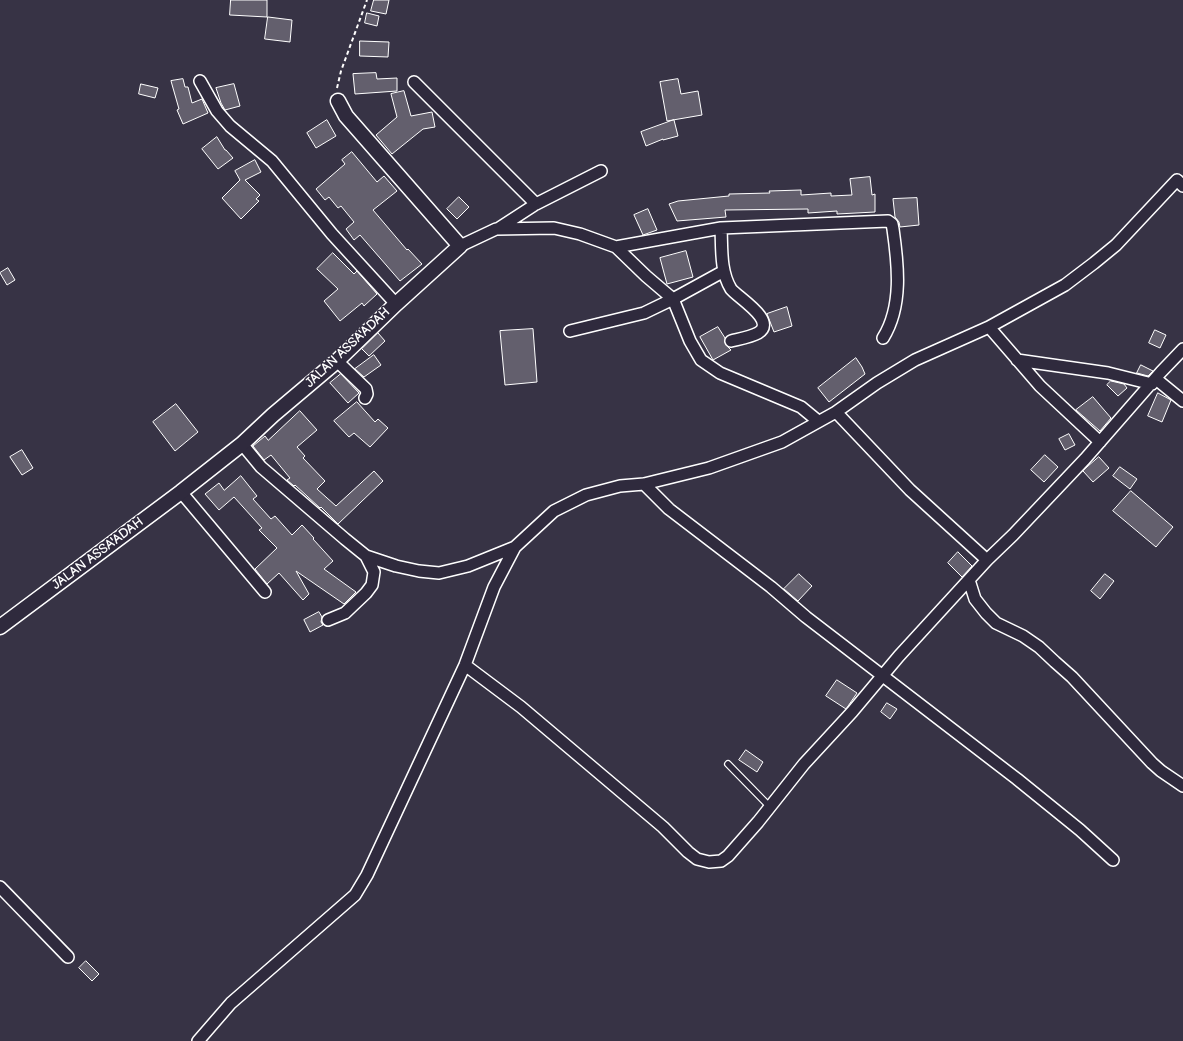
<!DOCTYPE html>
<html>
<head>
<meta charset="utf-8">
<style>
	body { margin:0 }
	canvas { display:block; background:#373345 }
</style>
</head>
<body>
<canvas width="1183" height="1041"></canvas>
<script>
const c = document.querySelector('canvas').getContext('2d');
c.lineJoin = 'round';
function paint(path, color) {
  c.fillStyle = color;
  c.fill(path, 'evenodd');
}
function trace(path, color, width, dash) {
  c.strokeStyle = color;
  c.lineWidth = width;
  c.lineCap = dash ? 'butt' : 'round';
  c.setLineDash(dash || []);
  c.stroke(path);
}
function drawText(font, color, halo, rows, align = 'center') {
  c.font = font + ' "Balsamiq Sans",sans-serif';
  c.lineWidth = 3;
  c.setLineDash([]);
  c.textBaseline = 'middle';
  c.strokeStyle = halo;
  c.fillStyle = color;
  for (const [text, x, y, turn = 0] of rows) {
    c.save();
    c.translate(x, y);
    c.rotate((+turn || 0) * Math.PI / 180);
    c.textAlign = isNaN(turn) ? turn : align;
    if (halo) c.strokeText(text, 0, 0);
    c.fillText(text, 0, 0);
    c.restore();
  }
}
const building = new Path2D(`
	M 231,0 L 267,0 L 267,17 L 230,15 Z
	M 374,0 L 389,0 L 386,14 L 371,11 Z
	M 367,13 L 379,16 L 377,26 L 365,23 Z
	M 268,17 L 292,20 L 290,42 L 265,39 Z
	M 360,41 L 389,42 L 388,57 L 360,56 Z
	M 376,73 L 377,79 L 397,78 L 397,91 L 355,94 L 353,74 Z
	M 183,79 L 185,87 L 188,87 L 192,103 L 202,99 L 208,113 L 183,124 L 177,110 L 179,109 L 171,81 Z
	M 678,79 L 681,94 L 698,91 L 702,115 L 667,121 L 660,82 Z
	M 141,84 L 158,88 L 155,98 L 139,94 Z
	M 234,84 L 240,106 L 225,110 L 221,103 L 216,88 Z
	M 404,91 L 411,116 L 432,112 L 435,127 L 423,129 L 392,154 L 376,135 L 397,117 L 391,94 Z
	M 327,120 L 336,136 L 316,148 L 307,133 Z
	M 674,120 L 678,136 L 663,140 L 663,139 L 646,146 L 641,132 Z
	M 217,137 L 225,150 L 226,150 L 233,158 L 218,169 L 202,149 Z
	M 352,152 L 377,182 L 384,176 L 397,191 L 373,210 L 407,250 L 408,249 L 422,264 L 400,281 L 360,235 L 354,240 L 346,229 L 354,222 L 341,206 L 338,208 L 329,197 L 325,200 L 316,189 L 345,164 L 342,160 Z
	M 255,160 L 261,172 L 245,180 L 260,195 L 256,199 L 259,201 L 241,219 L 222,198 L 240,180 L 235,171 Z
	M 870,177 L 872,195 L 875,194 L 875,212 L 837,214 L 837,211 L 808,213 L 808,209 L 725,210 L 726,217 L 677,221 L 669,204 L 678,201 L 729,196 L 729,194 L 770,193 L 769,191 L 801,190 L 801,195 L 831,193 L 831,196 L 852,195 L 850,179 Z
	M 459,197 L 469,207 L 457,219 L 447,209 Z
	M 917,198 L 919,225 L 900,227 L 899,222 L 895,217 L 893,199 Z
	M 648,209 L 657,230 L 643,235 L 634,215 Z
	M 686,251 L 693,277 L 667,284 L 660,258 Z
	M 333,253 L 354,274 L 357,271 L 377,294 L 364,306 L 362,303 L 340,321 L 324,301 L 338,289 L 317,269 Z
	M 8,268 L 15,280 L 7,285 L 0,273 Z
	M 787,307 L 792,326 L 774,332 L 767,314 Z
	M 718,327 L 725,338 L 726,345 L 731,350 L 713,360 L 700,337 Z
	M 533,329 L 537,382 L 505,385 L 500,331 Z
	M 1155,330 L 1166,335 L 1160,348 L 1149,343 Z
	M 378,333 L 385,341 L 369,356 L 362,349 Z
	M 374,355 L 381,365 L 364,377 L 355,369 Z
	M 856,358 L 862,367 L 865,374 L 829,402 L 818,388 Z
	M 1141,365 L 1153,371 L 1148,376 L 1137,373 Z
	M 341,374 L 359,393 L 348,403 L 330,383 Z
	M 1111,381 L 1124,384 L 1127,388 L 1118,396 L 1107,385 Z
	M 1158,393 L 1171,400 L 1162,422 L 1148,416 Z
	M 1093,397 L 1111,418 L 1100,431 L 1076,410 Z
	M 357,402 L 375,422 L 378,419 L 388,428 L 370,447 L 354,433 L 349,437 L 334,421 Z
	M 176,404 L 198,432 L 175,451 L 153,422 Z
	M 300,411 L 317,430 L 297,447 L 305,456 L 303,458 L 325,481 L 317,489 L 336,506 L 374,471 L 383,481 L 338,524 L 321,507 L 320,508 L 295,485 L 294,486 L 287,480 L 290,478 L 271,455 L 264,460 L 253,446 L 265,436 L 268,440 Z
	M 1069,434 L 1075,445 L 1065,450 L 1059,439 Z
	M 22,450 L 33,468 L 22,475 L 10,457 Z
	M 1045,455 L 1058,467 L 1044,482 L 1031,470 Z
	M 1099,457 L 1109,468 L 1093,482 L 1083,471 Z
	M 1120,467 L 1137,479 L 1130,489 L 1113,476 Z
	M 241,476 L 257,496 L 253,499 L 271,519 L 275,516 L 292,535 L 302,525 L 314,538 L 313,539 L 333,561 L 324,569 L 356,592 L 344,604 L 296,571 L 309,594 L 303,600 L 279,573 L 267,584 L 255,569 L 277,548 L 259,530 L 262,528 L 234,497 L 219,510 L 205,494 L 219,483 L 224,490 Z
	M 1131,491 L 1173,527 L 1156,547 L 1113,511 Z
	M 958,552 L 972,566 L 962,577 L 948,563 Z
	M 799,574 L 812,586 L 798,601 L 784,589 Z
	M 1105,574 L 1114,581 L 1100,599 L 1091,591 Z
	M 319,612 L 322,617 L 321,622 L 323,625 L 310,632 L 304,620 Z
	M 837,680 L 857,693 L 846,709 L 826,696 Z
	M 887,703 L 897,709 L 890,719 L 881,712 Z
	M 746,750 L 763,762 L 757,772 L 739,760 Z
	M 86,961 L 99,974 L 92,981 L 79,968 Z`);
const path = new Path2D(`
	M 337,88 L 341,71 L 367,0`);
const service = new Path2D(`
	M 728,764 L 770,807`);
const minor = new Path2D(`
	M 200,81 L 217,111 L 230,126 L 272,161 L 332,234 L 396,304
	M 414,82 L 536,204
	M 499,228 L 536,204 L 601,171
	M 721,228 C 722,248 720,271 731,289 C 737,297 778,321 758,333 C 751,337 739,339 731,341
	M 460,246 L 496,229 L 554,228 L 580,234 L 616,247 L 646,276 L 673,299 L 724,271
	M 616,247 L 721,228 L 888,221 L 892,224 L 893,229 C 898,264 903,306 883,338
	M 989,327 L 1065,285 L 1094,263 L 1116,245 L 1177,180 L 1183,186
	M 570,331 L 644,313 L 673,299 L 690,341 L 701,360 L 720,373 L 801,407 L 818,421
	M 1017,360 L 1108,373 L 1152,384
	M 337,361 L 366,389 L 367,394 L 365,398
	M 1156,379 L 1183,401
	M 836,412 L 877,383 L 915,360 L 989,327 L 1040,386 L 1100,442
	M 242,444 L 261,467 L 345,539 L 366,556 L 374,572 L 372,585 L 366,593 L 345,613 L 328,620
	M 644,484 L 669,509 L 771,587 L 806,617 L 1017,779 L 1080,830 L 1113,860
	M 181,492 L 265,592
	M 366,556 L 396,566 L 419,571 L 439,573 L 468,566 L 515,547 L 554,511 L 586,495 L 620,486 L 644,484 L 709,468 L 782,442 L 836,412 L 910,490 L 987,560
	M 969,580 L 975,599 L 986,613 L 996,623 L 1023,636 L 1039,647 L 1055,662 L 1072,677 L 1152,763 L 1161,771 L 1183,786
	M 465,665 L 521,707 L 663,827 L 688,852 L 697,859 L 709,862 L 721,861 L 728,856 L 758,822 L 804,764 L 852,712 L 899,656 L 987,560 L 1013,535 L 1085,459 L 1161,372 L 1183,349
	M 0,887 L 68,957
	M 198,1041 L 231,1003 L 355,895 L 367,875 L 465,665 L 494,587 L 515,547`);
const tertiary = new Path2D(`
	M 0,627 L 181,492 L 242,444 L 273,415 L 337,361 L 396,304 L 460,246 L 346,116 L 338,101`);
const streetNames = [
	["JALAN ASSA'ADAH",348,348,-43],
	["JALAN ASSA'ADAH",98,554,-37]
];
paint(building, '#635f6d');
trace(building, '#fff', 1);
trace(service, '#fff', 8);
trace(minor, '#fff', 14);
trace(tertiary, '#fff', 17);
trace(path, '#fff', 2, [4, 3]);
trace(service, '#2f2a3d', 5.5);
trace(minor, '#2f2a3d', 11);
trace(tertiary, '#2f2a3d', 14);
drawText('13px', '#fff', '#2f2a3d', streetNames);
</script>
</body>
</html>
